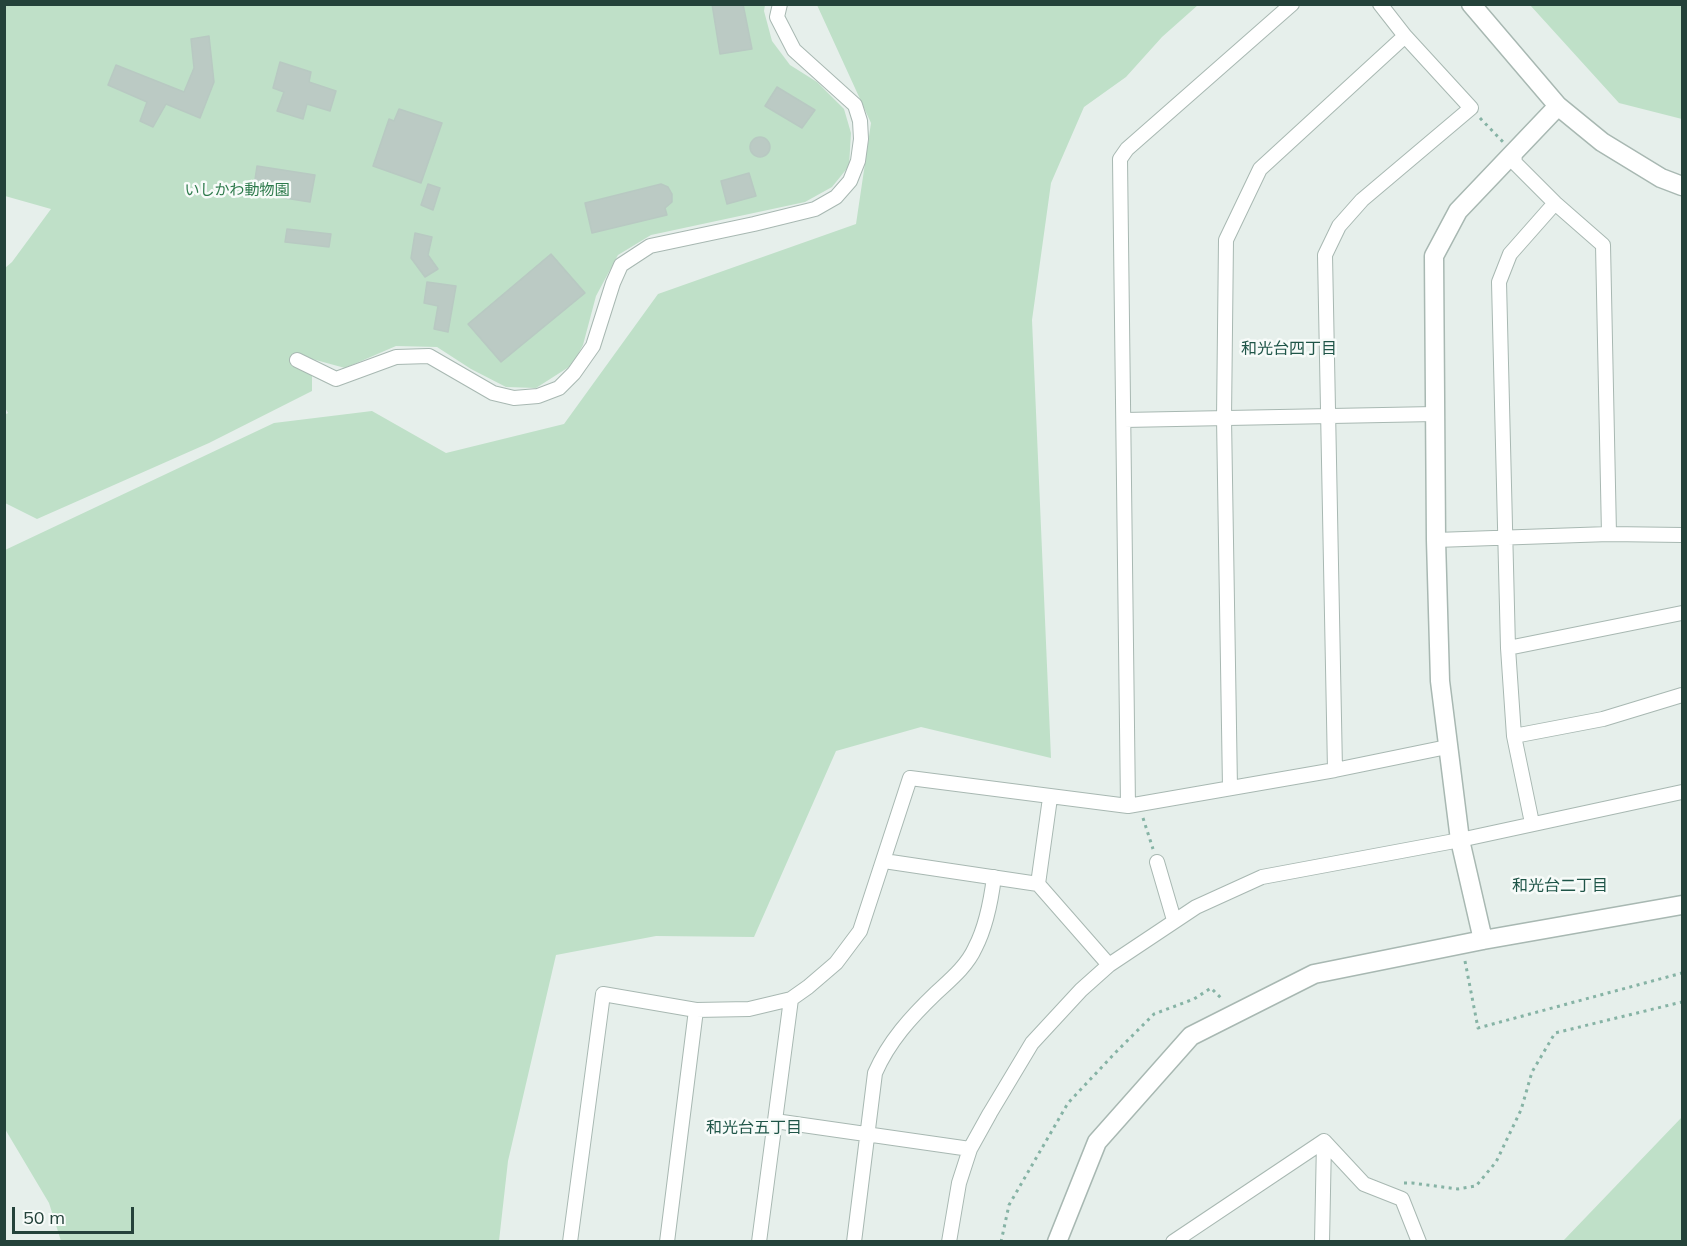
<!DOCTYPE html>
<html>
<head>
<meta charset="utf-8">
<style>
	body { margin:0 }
	#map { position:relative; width:1687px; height:1246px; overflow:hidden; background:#e6efeb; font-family:Mulish,sans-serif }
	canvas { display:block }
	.frame { position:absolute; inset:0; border:6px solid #24423a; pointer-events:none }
	.scale { position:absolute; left:12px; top:1207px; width:122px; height:27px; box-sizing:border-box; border:3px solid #24423a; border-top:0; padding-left:8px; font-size:18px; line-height:21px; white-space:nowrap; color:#24423a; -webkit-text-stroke:4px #f7fbf9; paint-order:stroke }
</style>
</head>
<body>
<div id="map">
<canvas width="1687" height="1246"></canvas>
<div class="frame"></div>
<div class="scale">50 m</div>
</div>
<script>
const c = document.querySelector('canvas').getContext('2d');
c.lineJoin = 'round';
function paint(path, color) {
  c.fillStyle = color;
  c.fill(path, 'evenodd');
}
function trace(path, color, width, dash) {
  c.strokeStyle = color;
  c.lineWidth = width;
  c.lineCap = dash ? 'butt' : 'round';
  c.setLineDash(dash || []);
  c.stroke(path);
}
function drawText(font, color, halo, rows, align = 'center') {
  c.font = font + ' Mulish,"Noto Sans JP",sans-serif';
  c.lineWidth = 5;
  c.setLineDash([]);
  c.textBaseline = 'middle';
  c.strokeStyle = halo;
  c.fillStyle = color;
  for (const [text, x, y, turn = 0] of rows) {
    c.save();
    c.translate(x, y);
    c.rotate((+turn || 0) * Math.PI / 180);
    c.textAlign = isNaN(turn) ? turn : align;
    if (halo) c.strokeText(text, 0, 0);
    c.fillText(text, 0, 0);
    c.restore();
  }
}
const green = new Path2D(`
	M 5,5 L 765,5 L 764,11 L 772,41 L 790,65 L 817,82 L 844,109 L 851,133 L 849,166 L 832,187 L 805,202 L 651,235 L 618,255 L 596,296 L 583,345 L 572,365 L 536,388 L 506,387 L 471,369 L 437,347 L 396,346 L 345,368 L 312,359 L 312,391 L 209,443 L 37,519 L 5,503 L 4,415 L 8,413 L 4,406 L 5,268 L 12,262 L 51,209 L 5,196 Z
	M 817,5 L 1198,5 L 1162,37 L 1126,77 L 1084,107 L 1051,183 L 1032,320 L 1051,758 L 921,727 L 836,751 L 754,937 L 656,936 L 556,955 L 508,1161 L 499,1241 L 61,1241 L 49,1203 L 5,1129 L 5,550 L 274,423 L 372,411 L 446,453 L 564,424 L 658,294 L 856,224 L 871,123 Z
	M 1530,5 L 1682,5 L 1682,119 L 1619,103 Z
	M 1682,1117 L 1682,1241 L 1563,1241 Z`);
const building = new Path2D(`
	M 712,4 L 743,4 L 752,49 L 720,54 Z
	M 209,36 L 214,82 L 200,118 L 166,104 L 153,127 L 140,121 L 147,102 L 108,85 L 116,65 L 184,92 L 194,68 L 191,39 Z
	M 280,62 L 311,72 L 309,82 L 336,91 L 330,111 L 307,104 L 303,119 L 277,111 L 284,92 L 273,88 Z
	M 777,87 L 815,110 L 802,128 L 765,106 Z
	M 399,109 L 442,123 L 421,183 L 373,166 L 389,119 L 394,121 Z
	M750 147a10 10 0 1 1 20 0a10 10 0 1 1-20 0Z
	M 257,166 L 315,175 L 310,202 L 253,193 Z
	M 749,173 L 756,196 L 727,204 L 721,181 Z
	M 428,184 L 440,188 L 433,210 L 421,205 Z
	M 661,184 L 668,187 L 672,194 L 672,202 L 665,208 L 667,215 L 592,233 L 585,203 Z
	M 287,229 L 331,234 L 329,247 L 285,242 Z
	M 415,233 L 432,237 L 428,255 L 438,269 L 425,277 L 411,258 Z
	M 551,254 L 585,293 L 501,362 L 468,324 Z
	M 427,282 L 456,286 L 448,332 L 434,329 L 438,306 L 424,303 Z`);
const path = new Path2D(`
	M 1480,118 L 1503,142
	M 1143,818 L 1153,849
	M 1465,961 L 1478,1028 L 1682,973
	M 1404,1183 L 1412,1183 L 1458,1189 L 1476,1186 L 1496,1162 L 1521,1110 L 1532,1072 L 1555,1033 L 1682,1002
	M 1001,1242 L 1009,1205 L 1068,1103 L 1116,1052 L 1154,1014 L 1194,999 L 1211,988 L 1223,1000`);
const minor = new Path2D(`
	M 1514,153 L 1515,163 L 1555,203 L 1603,245 L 1609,534
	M 297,360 L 336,379 L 396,357 L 429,356 L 493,393 L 514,398 L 538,396 L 559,388 L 574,373 L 593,346 L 613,283 L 621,265 L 650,246 L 754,224 L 815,209 L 836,197 L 850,181 L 858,161 L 861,139 L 860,121 L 855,105 L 794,50 L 777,17 L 780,4
	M 1124,420 L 1435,414
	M 1436,540 L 1609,534 L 1682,535
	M 1508,648 L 1499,282 L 1510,254 L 1555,203
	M 1514,736 L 1603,719 L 1682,695
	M 1335,770 L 1325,255 L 1339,226 L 1362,200 L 1471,108 L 1405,36 L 1380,4
	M 1230,788 L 1224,418 L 1226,240 L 1260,169 L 1405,36
	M 1128,806 L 1120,159 L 1127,149 L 1292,4
	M 1532,823 L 1514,736 L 1508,648 L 1682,613
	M 884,861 L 1038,884 L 1109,965
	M 1157,862 L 1174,920
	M 1038,884 L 1050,798
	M 775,1121 L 970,1149
	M 1324,1141 L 1364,1184 L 1402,1199 L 1419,1242
	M 570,1242 L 603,994 L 696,1010 L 749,1009 L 791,999 L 808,987 L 836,963 L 860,931 L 910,778 L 1128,806 L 1335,770 L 1447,747
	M 667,1242 L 696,1010
	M 759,1242 L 791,999
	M 854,1242 L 875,1073 C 889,1041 911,1017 936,993 C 950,980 967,966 975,948 C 986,927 991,901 994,877
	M 949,1242 L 959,1183 L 970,1149 L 990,1113 L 1032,1043 L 1081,990 L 1109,965 L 1196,907 L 1262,877 L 1460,840 L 1682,792
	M 1173,1242 L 1324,1141
	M 1322,1242 L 1324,1141`);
const tertiary = new Path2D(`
	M 1471,4 L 1558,106 L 1602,142 L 1661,178 L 1682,186
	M 1483,940 L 1460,840 L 1440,681 L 1436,540 L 1434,256 L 1458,211 L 1558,106
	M 1057,1242 L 1097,1142 L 1191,1036 L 1314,974 L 1483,940 L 1682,905`);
const parkNames = [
	["いしかわ動物園",237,190]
];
const neighbourhoodNames = [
	["和光台四丁目",1289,349],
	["和光台二丁目",1560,886],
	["和光台五丁目",754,1128]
];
paint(green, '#bfe0c8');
paint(building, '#bbcac4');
trace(building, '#b8c9c2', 1.5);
trace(minor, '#a8b8b2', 16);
trace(tertiary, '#a8b8b2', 21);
trace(path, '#86b3a5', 3, [3, 4.5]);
trace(minor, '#fff', 14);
trace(tertiary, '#fff', 18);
drawText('15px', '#2d7a4b', '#f7fbf9', parkNames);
drawText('16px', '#1f5548', '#f7fbf9', neighbourhoodNames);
</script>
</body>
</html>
